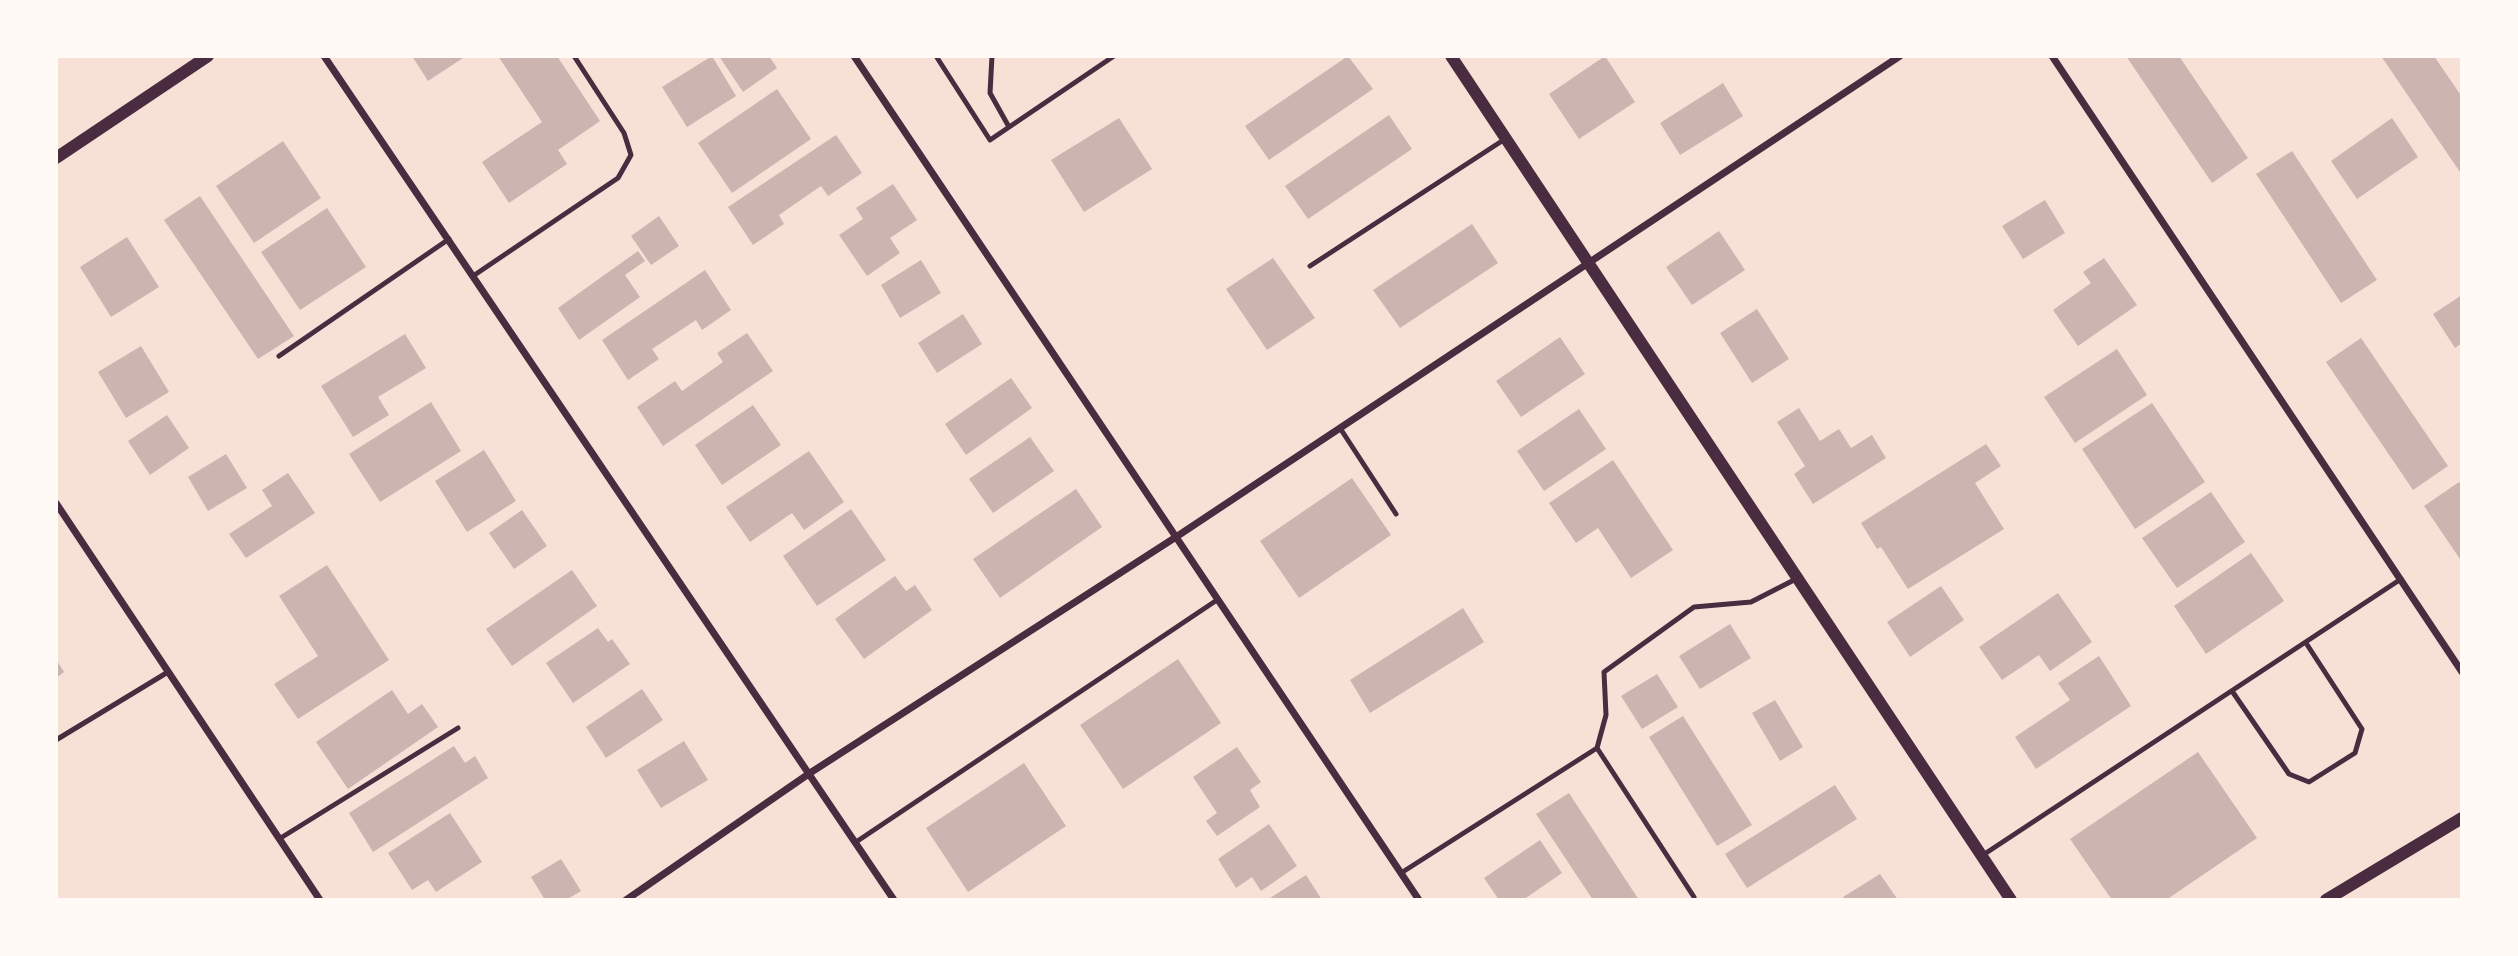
<!DOCTYPE html>
<html>
<head>
<meta charset="utf-8">
<style>
	body { margin:0 }
	#map { position:relative; width:2518px; height:956px; overflow:hidden; background:#f7e1d7; font-family:Helvetica,sans-serif }
	canvas { display:block }
	.frame { position:absolute; inset:0; border:58px solid #fffaf5; pointer-events:none }
</style>
</head>
<body>
<div id="map">
<canvas width="2518" height="956"></canvas>
<div class="frame"></div>
</div>
<script>
const c = document.querySelector('canvas').getContext('2d');
c.lineJoin = 'round';
function paint(path, color) {
  c.fillStyle = color;
  c.fill(path, 'evenodd');
}
function trace(path, color, width, dash) {
  c.strokeStyle = color;
  c.lineWidth = width;
  c.lineCap = dash ? 'butt' : 'round';
  c.setLineDash(dash || []);
  c.stroke(path);
}
const building = new Path2D(`
	M 412,56 L 466,56 L 428,81 Z
	M 498,56 L 557,56 L 600,121 L 558,150 L 567,164 L 509,203 L 482,162 L 542,122 Z
	M 712,56 L 736,96 L 687,127 L 662,87 Z
	M 719,56 L 769,56 L 777,68 L 743,92 Z
	M 1348,56 L 1373,89 L 1269,160 L 1245,126 Z
	M 1605,56 L 1635,102 L 1579,139 L 1549,94 Z
	M 2126,56 L 2179,56 L 2248,158 L 2212,183 Z
	M 2381,56 L 2434,56 L 2462,97 L 2462,171 L 2460,172 Z
	M 1723,83 L 1743,116 L 1680,155 L 1660,123 Z
	M 777,89 L 811,139 L 732,193 L 698,143 Z
	M 1389,115 L 1412,149 L 1308,219 L 1285,186 Z
	M 1119,118 L 1152,169 L 1084,212 L 1051,160 Z
	M 2392,118 L 2418,157 L 2357,199 L 2331,161 Z
	M 836,135 L 862,173 L 828,196 L 821,186 L 779,215 L 784,224 L 753,245 L 728,207 Z
	M 283,141 L 321,198 L 254,243 L 216,186 Z
	M 2292,151 L 2377,280 L 2341,303 L 2256,174 Z
	M 893,184 L 917,220 L 890,238 L 900,253 L 867,276 L 839,235 L 863,219 L 856,208 Z
	M 200,196 L 294,336 L 258,359 L 164,220 Z
	M 2045,200 L 2065,233 L 2023,259 L 2002,226 Z
	M 327,208 L 366,267 L 300,310 L 261,252 Z
	M 659,216 L 679,246 L 651,265 L 631,236 Z
	M 1472,224 L 1498,263 L 1400,328 L 1373,290 Z
	M 1719,231 L 1745,270 L 1692,305 L 1666,267 Z
	M 127,237 L 159,287 L 111,317 L 80,267 Z
	M 638,251 L 645,261 L 625,275 L 640,297 L 579,340 L 558,308 Z
	M 1273,258 L 1315,318 L 1267,350 L 1226,289 Z
	M 2104,258 L 2137,305 L 2078,346 L 2053,310 L 2091,283 L 2083,272 Z
	M 921,260 L 941,293 L 900,318 L 881,285 Z
	M 705,270 L 731,310 L 702,330 L 696,320 L 652,349 L 659,359 L 628,380 L 602,340 Z
	M 2462,295 L 2462,343 L 2455,348 L 2433,314 Z
	M 1757,309 L 1789,359 L 1752,383 L 1720,333 Z
	M 963,314 L 982,344 L 937,373 L 918,343 Z
	M 747,333 L 773,371 L 663,446 L 637,407 L 675,381 L 682,391 L 723,362 L 717,353 Z
	M 405,334 L 426,368 L 378,397 L 389,415 L 353,437 L 321,386 Z
	M 1560,337 L 1585,374 L 1521,417 L 1496,381 Z
	M 2361,338 L 2448,466 L 2413,490 L 2326,362 Z
	M 141,346 L 169,392 L 126,418 L 98,372 Z
	M 2117,349 L 2147,395 L 2075,443 L 2044,397 Z
	M 1011,378 L 1032,408 L 966,455 L 945,424 Z
	M 431,402 L 461,451 L 380,502 L 349,454 Z
	M 2152,403 L 2205,482 L 2135,529 L 2082,449 Z
	M 753,405 L 781,445 L 722,485 L 695,445 Z
	M 1799,408 L 1820,441 L 1839,429 L 1851,448 L 1872,435 L 1886,458 L 1813,504 L 1794,474 L 1805,466 L 1777,422 Z
	M 1579,409 L 1606,449 L 1544,491 L 1517,451 Z
	M 167,415 L 189,448 L 150,475 L 128,441 Z
	M 1030,437 L 1054,471 L 993,513 L 969,479 Z
	M 1986,444 L 2001,466 L 1975,483 L 2004,529 L 1908,589 L 1881,547 L 1877,549 L 1861,523 Z
	M 484,450 L 516,501 L 467,532 L 435,481 Z
	M 809,451 L 844,502 L 804,530 L 792,513 L 750,542 L 726,507 Z
	M 226,454 L 247,488 L 208,511 L 188,477 Z
	M 1613,460 L 1673,550 L 1631,578 L 1598,528 L 1576,543 L 1549,503 Z
	M 288,473 L 315,513 L 246,558 L 229,534 L 272,506 L 262,490 Z
	M 1352,478 L 1391,535 L 1299,598 L 1260,541 Z
	M 2459,482 L 2462,486 L 2462,562 L 2424,506 Z
	M 1076,489 L 1102,527 L 1000,598 L 973,559 Z
	M 2211,492 L 2245,542 L 2177,588 L 2142,538 Z
	M 851,509 L 886,560 L 817,606 L 783,556 Z
	M 522,510 L 547,546 L 514,569 L 489,533 Z
	M 2251,553 L 2284,601 L 2206,654 L 2174,606 Z
	M 327,565 L 389,660 L 298,719 L 274,684 L 318,656 L 279,596 Z
	M 572,570 L 597,606 L 512,666 L 486,629 Z
	M 895,576 L 906,591 L 915,585 L 932,610 L 864,659 L 835,619 Z
	M 1941,586 L 1964,620 L 1910,657 L 1887,622 Z
	M 2058,593 L 2092,642 L 2050,671 L 2039,655 L 2002,680 L 1979,647 Z
	M 1463,608 L 1484,642 L 1370,713 L 1350,680 Z
	M 1730,624 L 1751,658 L 1700,689 L 1679,656 Z
	M 598,628 L 608,642 L 612,639 L 630,664 L 573,703 L 546,663 Z
	M 2099,656 L 2131,706 L 2036,769 L 2015,737 L 2070,700 L 2058,683 Z
	M 56,659 L 64,672 L 56,678 Z
	M 1178,659 L 1221,723 L 1123,789 L 1080,725 Z
	M 1657,674 L 1678,707 L 1642,729 L 1621,696 Z
	M 642,689 L 663,720 L 606,758 L 586,727 Z
	M 392,690 L 408,714 L 422,704 L 438,727 L 348,789 L 316,742 Z
	M 1775,700 L 1803,747 L 1780,761 L 1752,713 Z
	M 1683,716 L 1752,825 L 1717,846 L 1649,737 Z
	M 684,741 L 708,780 L 661,808 L 637,770 Z
	M 454,746 L 465,763 L 475,756 L 488,778 L 373,852 L 349,813 Z
	M 1237,747 L 1261,782 L 1250,790 L 1260,807 L 1217,836 L 1206,821 L 1217,813 L 1193,777 Z
	M 2198,752 L 2257,838 L 2166,900 L 2112,900 L 2070,839 Z
	M 1024,763 L 1066,826 L 968,892 L 926,828 Z
	M 1835,785 L 1857,819 L 1747,888 L 1725,854 Z
	M 1569,793 L 1639,900 L 1593,900 L 1536,814 Z
	M 450,813 L 482,862 L 436,892 L 428,880 L 412,890 L 388,853 Z
	M 1269,824 L 1297,866 L 1261,891 L 1252,877 L 1236,888 L 1218,859 Z
	M 1540,840 L 1562,873 L 1523,900 L 1499,900 L 1484,878 Z
	M 561,859 L 581,891 L 566,900 L 545,900 L 531,877 Z
	M 1880,874 L 1898,900 L 1845,900 L 1843,897 Z
	M 1306,875 L 1322,900 L 1267,900 Z`);
const service = new Path2D(`
	M 936,56 L 990,140 L 1114,56
	M 992,56 L 990,93 L 1009,127
	M 1310,266 L 1505,139
	M 473,276 L 618,178 L 631,155 L 624,133 L 574,56
	M 279,356 L 449,239
	M 1340,428 L 1396,514
	M 2232,691 L 2289,774 L 2309,782 L 2355,753 L 2362,729 L 2306,643
	M 56,740 L 168,672
	M 1597,748 L 1694,897
	M 279,839 L 458,728
	M 856,842 L 1217,600
	M 1983,855 L 2401,579
	M 1401,873 L 1597,748 L 1606,715 L 1604,672 L 1694,607 L 1751,602 L 1796,579`);
const minor = new Path2D(`
	M 324,56 L 894,900
	M 854,56 L 1419,900
	M 2052,56 L 2462,672
	M 56,503 L 320,900
	M 626,900 L 810,773 L 1176,537 L 1900,56`);
const tertiary = new Path2D(`
	M 1451,56 L 2011,900
	M 56,158 L 208,56
	M 2326,900 L 2462,818`);
paint(building, '#ccb4b1');
trace(service, '#4a2c40', 5);
trace(minor, '#4a2c40', 7);
trace(tertiary, '#4a2c40', 12);
</script>
</body>
</html>
